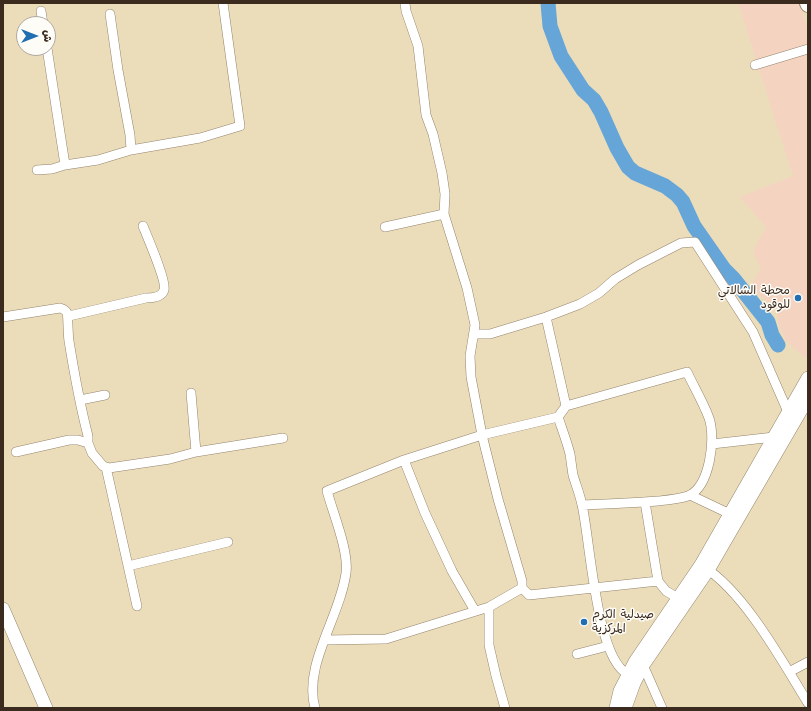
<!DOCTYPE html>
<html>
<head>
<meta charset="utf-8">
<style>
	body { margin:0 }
	#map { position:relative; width:811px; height:711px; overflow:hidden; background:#ecddba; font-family:"Architects Daughter","Playpen Sans Arabic",sans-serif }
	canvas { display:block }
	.frame { position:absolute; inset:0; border:4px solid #3b2a1e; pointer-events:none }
	.north { position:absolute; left:16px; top:16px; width:40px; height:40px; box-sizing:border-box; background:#fdfcf7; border:1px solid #afa8a0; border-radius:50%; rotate:90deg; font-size:11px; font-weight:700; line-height:16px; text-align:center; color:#3b2a1e }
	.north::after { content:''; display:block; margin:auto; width:14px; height:18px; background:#1f6fb2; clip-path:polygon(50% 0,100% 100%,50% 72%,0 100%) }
</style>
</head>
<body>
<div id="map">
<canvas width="811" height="711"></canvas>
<div class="frame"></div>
<div class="north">ش</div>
</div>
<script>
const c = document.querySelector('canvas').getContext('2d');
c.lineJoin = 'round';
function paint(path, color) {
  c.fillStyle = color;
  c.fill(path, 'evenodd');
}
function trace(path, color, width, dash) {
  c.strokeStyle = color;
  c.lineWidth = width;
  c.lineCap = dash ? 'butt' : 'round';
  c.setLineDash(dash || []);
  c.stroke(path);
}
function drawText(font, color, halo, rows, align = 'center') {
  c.font = font + ' "Architects Daughter","Playpen Sans Arabic",sans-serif';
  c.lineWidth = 3;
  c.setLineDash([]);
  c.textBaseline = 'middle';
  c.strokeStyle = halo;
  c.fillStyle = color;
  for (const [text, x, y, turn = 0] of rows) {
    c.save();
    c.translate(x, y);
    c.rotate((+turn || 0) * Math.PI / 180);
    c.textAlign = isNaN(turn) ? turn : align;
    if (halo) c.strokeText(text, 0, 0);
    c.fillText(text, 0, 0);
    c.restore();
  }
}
const built = new Path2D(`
	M 738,3 L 799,3 L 808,30 L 808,360 L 786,341 L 779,326 L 776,307 L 749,288 L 761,269 L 753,251 L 766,227 L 740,197 L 793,176 Z`);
const river = new Path2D(`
	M 548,3 L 550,26 L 561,56 L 583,90 L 594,100 L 601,112 L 617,148 L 628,167 L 635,173 L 665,186 L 677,195 L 683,202 L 694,226 L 724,269 L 733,278 L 768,322 L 772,335 L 778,345`);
const street = new Path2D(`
	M 405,3 L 406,11 L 418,46 L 426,115 L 433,134 L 442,173 L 445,194 L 444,214 L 467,288 L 475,325 L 470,356 L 471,377 L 482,435 L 498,499 L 522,581 L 522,588 L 529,595 L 658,581
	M 41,11 L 43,24
	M 110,14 L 118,70 L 130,135 L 131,150
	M 47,48 L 65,165
	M 755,65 L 808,49
	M 37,170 L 52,169 L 65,165 L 98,160 L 131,150 L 200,138 L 240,126 L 223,3
	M 385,227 L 444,214
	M 69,316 L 146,298 C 152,298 162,297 164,290 C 167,282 147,236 143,226
	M 3,317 L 60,308 C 63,309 66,310 67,313 C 68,315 68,336 69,341 C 74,372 80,405 88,436 L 88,443 L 92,453 L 103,466 L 109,468 L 170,459 L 196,452 L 283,438
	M 546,317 L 566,406
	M 474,334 L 490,334 L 546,317 L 580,304 L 599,293 L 615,279 L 638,265 L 681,243 L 695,242 L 753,332 L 788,412
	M 191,393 L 196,452
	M 80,400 L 105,395
	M 558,417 C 562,429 567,442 570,454 C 571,461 572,469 573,475 C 576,485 580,495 582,505 C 590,538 596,660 628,674
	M 712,444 L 774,437
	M 16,452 L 69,440 L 78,440 L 88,443
	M 404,460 L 425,513 L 452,571 L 475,611
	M 106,467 L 137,606
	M 690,495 L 730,514
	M 645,502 L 658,581 L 666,591 L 678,598
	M 128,566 L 228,542
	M 704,567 C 745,593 782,661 808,703
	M 489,607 L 489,645 L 496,676 L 505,708
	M 325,640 L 386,639 L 489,607 L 522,588
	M 577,654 L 608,646
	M 639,664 L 643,665 L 662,708
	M 789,672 L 808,662
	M 315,708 C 303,665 340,617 346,573 C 349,551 333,513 327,491 L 404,460 L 482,435 L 558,417 L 566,406 L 687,372 C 694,387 703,402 709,418 C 716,438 710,487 688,496 C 679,499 668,500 658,501 C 633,503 608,504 582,505`);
const secondary = new Path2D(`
	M 3,609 L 46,708
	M 616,708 L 620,691 L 635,662 L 701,565 L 808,378
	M 625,708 L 634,683 L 643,665 L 708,570 L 808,398`);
const primary = new Path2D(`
	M 807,3 L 808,5`);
const markers = [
	[798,298,4,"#1f6fb2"],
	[584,622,4,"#1f6fb2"]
];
const poiNames = [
	["محطة الشالاتي",790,291],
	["للوقود",790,305],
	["صيدلية الكرم",592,615,"left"],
	["المركزية",592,629,"left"]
];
paint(built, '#f4d3c1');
trace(river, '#66a5d8', 15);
trace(street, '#94846c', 10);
trace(secondary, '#94846c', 14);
trace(primary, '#94846c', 16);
trace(street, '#fff', 9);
trace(secondary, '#fff', 13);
trace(primary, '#fff', 14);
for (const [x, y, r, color] of markers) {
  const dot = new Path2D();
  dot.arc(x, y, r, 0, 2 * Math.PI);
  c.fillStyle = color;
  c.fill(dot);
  trace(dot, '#fdfcf7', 1.5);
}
drawText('12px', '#3b2a1e', '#fdfcf7', poiNames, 'right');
</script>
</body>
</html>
